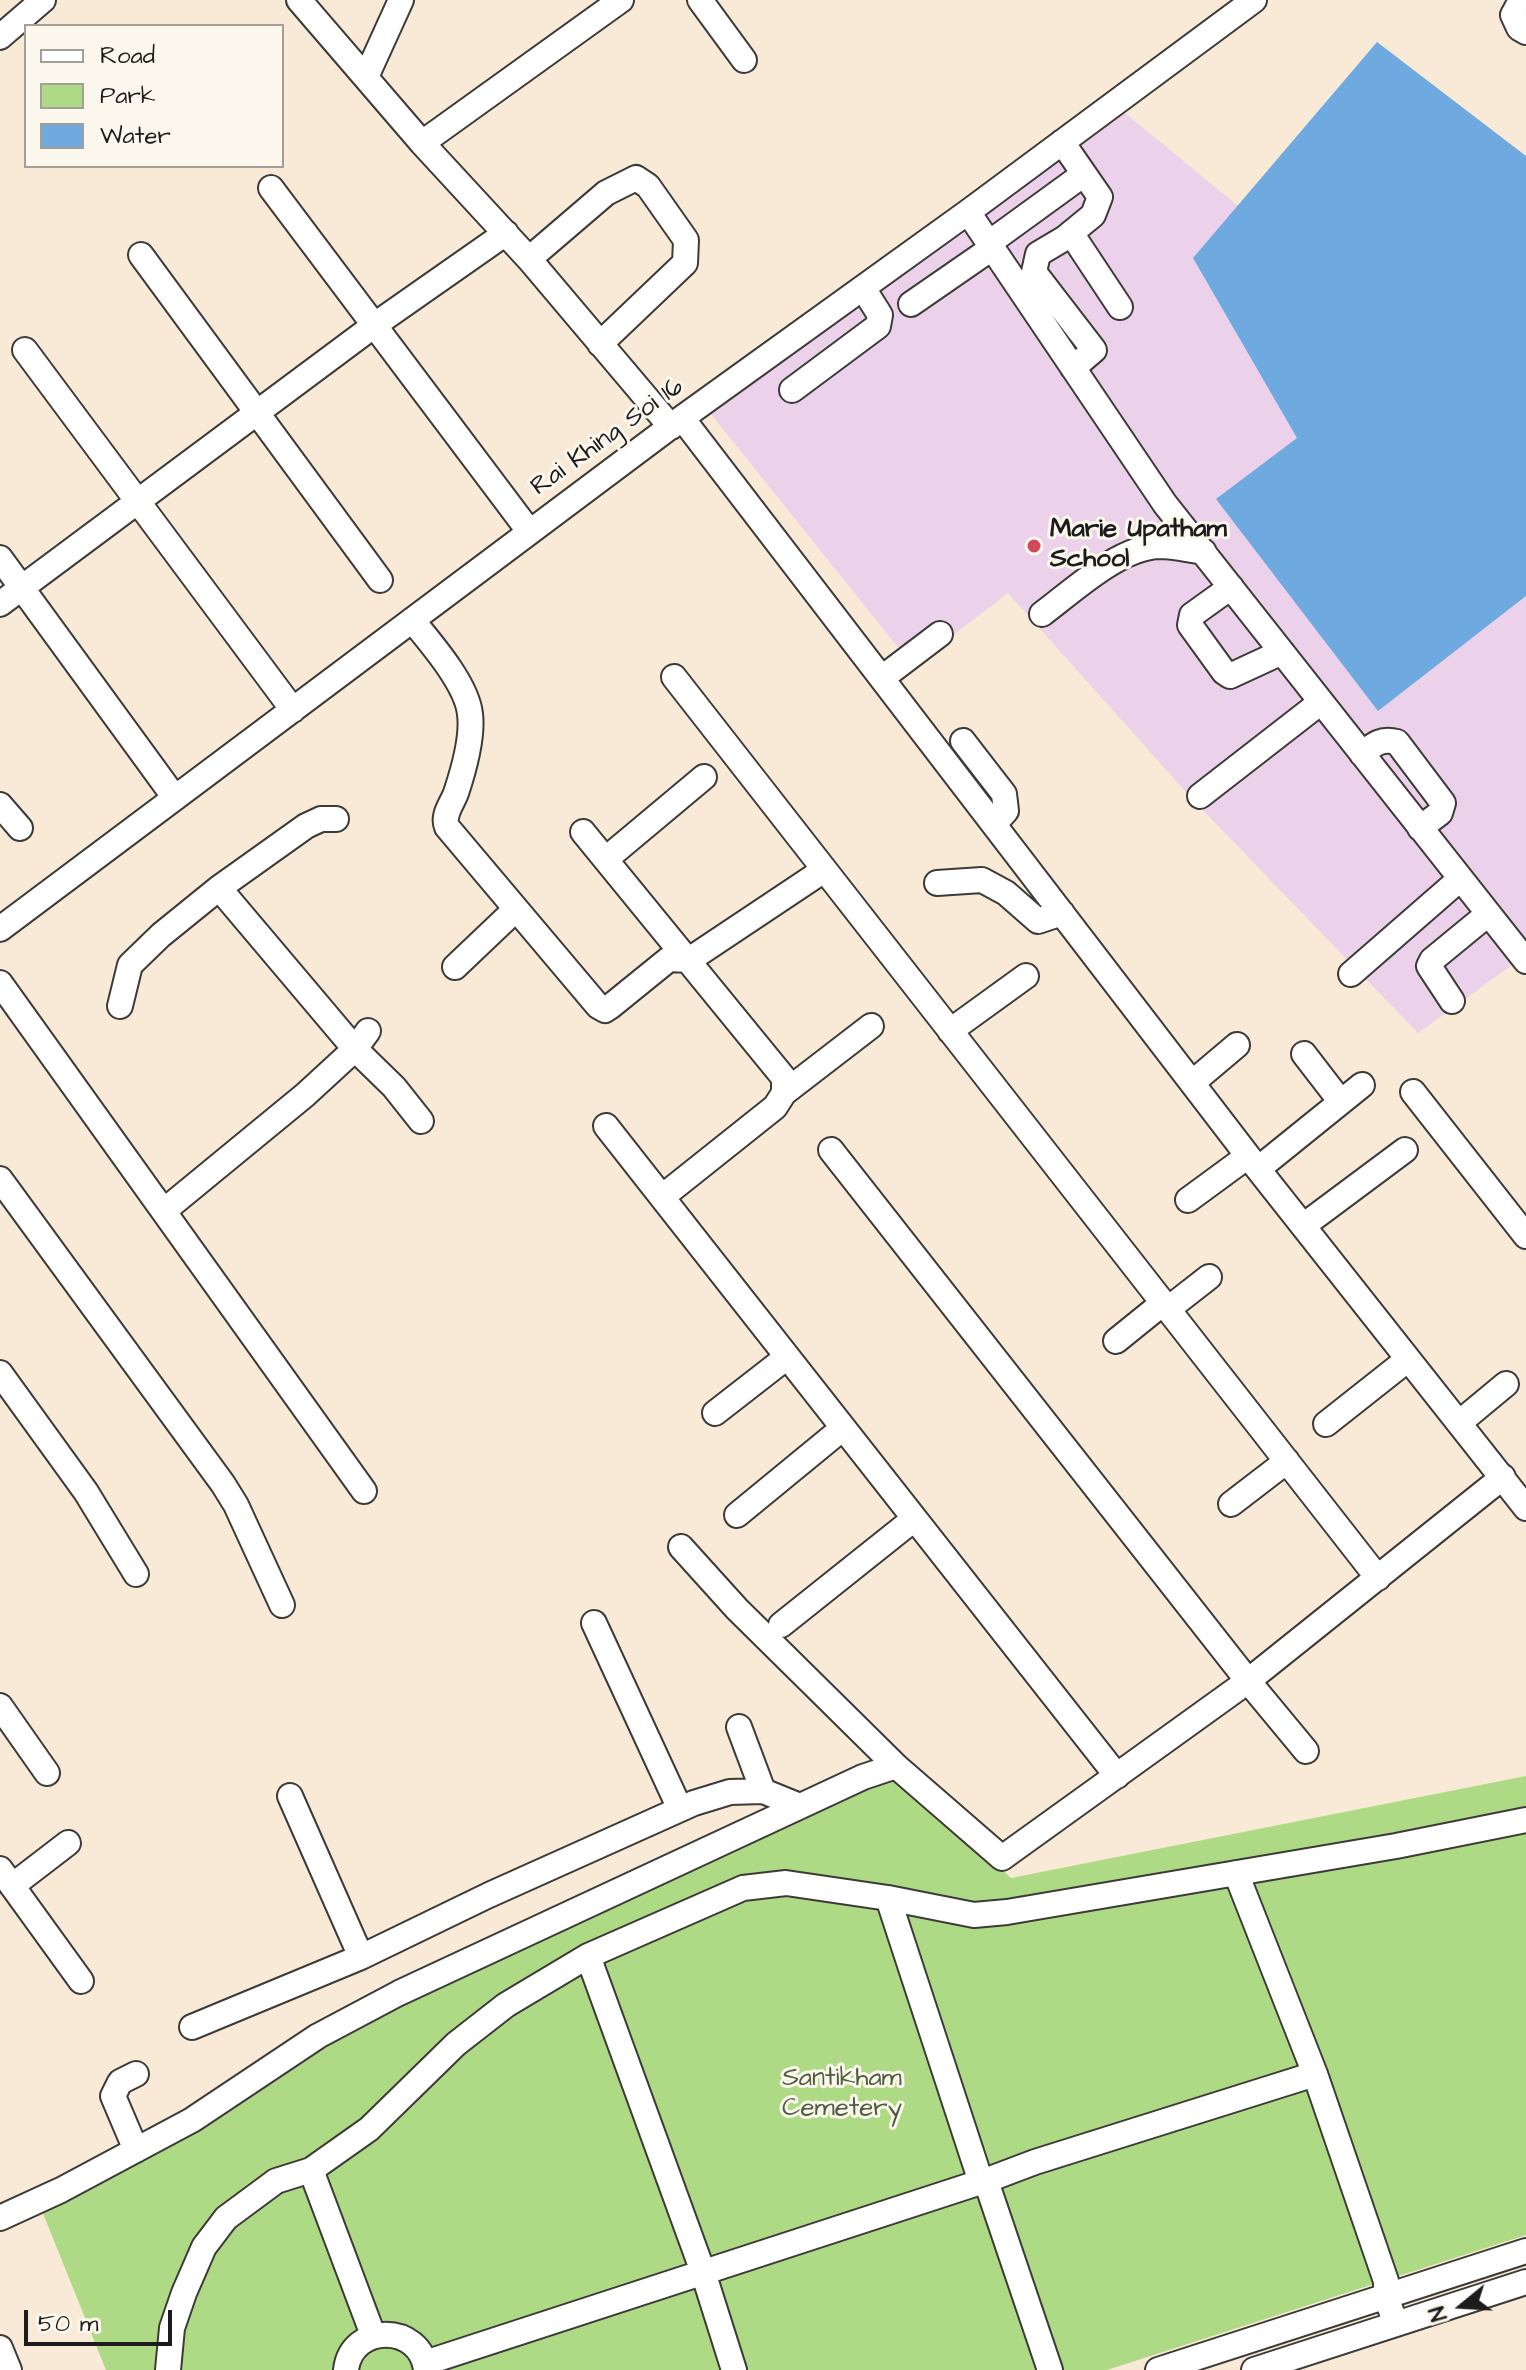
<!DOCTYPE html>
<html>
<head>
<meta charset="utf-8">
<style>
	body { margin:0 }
	#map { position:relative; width:1526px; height:2370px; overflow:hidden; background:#f8ead6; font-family:"Architects Daughter",sans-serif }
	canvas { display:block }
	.legend { position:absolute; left:24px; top:24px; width:260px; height:144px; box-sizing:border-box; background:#fbf7ec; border:2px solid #a29f99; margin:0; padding:10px 14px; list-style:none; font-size:24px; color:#1c1c1c }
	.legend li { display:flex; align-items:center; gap:16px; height:40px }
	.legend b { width:40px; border:2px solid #a29f99 }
	.north { position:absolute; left:1422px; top:2266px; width:80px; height:80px; -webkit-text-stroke:6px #fbf7ec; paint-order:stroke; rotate:252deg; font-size:22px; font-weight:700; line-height:32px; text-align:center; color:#1c1c1c }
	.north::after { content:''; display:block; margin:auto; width:28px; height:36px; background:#1c1c1c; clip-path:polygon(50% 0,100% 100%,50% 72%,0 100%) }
	.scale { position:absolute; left:24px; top:2310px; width:148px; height:36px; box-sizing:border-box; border:4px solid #1c1c1c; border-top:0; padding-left:10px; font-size:24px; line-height:28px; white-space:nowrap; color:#1c1c1c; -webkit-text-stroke:6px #fbf7ec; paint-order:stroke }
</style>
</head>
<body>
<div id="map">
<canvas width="1526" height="2370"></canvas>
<ul class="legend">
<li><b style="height:10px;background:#fff"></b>Road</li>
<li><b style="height:22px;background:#afda85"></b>Park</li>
<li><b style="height:22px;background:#6eaadf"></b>Water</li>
</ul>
<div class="north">N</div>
<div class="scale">50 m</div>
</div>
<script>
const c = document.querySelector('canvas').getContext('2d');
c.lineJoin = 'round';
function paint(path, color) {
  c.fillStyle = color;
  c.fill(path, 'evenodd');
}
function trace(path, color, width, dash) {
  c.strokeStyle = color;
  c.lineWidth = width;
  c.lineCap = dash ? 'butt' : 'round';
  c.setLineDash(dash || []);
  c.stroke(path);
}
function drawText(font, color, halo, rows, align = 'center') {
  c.font = font + ' "Architects Daughter",sans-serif';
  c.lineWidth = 6;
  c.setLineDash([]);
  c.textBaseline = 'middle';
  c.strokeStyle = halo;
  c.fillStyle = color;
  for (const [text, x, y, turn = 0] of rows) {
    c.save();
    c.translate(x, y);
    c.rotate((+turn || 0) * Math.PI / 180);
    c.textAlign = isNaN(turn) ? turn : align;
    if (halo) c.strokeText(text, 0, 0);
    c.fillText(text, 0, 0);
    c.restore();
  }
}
const built = new Path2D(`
	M 1119,108 L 1238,206 L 1194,258 L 1298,439 L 1378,710 L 1526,596 L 1526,955 L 1418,1033 L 1194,801 L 1008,593 L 913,666 L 710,413 L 968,212 Z`);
const green = new Path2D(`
	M 1526,1776 L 1526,2235 L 1107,2370 L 106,2370 L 40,2206 L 361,2016 L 875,1777 L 900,1777 L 1011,1878 Z`);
const water = new Path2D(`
	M 1377,42 L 1526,156 L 1526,596 L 1378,711 L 1216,499 L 1297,438 L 1193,258 Z`);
const minor = new Path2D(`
	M 299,0 L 422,143 L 529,259 L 671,427
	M 700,0 L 744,60
	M 1526,1 L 1519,4 L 1513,15 L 1519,28 L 1526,32
	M 0,37 L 43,0
	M 366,77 L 401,0
	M 1062,142 L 1100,197 L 1093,215 L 1065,238 L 1038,254 L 1034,272 L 1094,350 L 1073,368
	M 422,143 L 621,0
	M 271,188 L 529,531
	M 968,212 L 1165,504 L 1526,961
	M 1071,233 L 1120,307
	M 989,243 L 1084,174
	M 141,255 L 380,580
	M 529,259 L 606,193 L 636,178 L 648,186 L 686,240 L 685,263 L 600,344
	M 911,304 L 992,248
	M 25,350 L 293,710
	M 792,390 L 878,326 L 880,315 L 863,288
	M 682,418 L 1258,1169 L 1526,1508
	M 0,558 L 175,798
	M 1231,587 L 1192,615 L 1190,625 L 1224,672 L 1230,676 L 1282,652
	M 0,604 L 376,324 L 506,233
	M 1042,614 C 1073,591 1119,547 1160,546 C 1174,546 1189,550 1204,552
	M 412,620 C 430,642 467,684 470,714 C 473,738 464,769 456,793 C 452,804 442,815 447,827 L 598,1006 L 605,1010 L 611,1006 L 669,959 L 689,960 L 824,870
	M 674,677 L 1378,1578
	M 882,678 L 940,634
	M 963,741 L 1004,794 L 1006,811 L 994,824
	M 1362,754 C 1374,744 1381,738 1397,742 L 1443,803 L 1440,813 L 1420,828
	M 1200,796 L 1321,702
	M 0,805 L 20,828
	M 583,832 L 784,1078 L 784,1093 L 775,1107 L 662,1197
	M 606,859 L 704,777
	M 937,883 L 982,880 L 1006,893 L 1038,921 L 1062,913
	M 219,888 L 355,1049 L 394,1087 L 421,1121
	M 0,929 L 682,418 L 968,212 L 1254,0
	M 455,967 L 516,909
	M 1351,974 L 1460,879
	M 0,983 L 364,1491
	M 1452,1001 L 1429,966 L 1432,960 L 1488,914
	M 120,1006 L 130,965 L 161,935 L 219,888 L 306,826 L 321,819 L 336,819
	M 950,1031 L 1026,976
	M 1304,1054 L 1341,1102
	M 1192,1083 L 1237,1045
	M 1413,1092 L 1526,1236
	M 784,1093 L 871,1026
	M 606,1126 L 1117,1776
	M 831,1150 L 1248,1681 L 1306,1751
	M 1258,1169 L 1362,1085
	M 0,1179 L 223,1484 L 236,1505 L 282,1605
	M 1188,1200 L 1248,1156
	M 165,1210 L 305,1095 L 355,1049 L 368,1031
	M 1303,1226 L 1405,1150
	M 1168,1309 L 1209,1277
	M 1116,1341 L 1163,1303
	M 0,1373 L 86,1492 L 136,1574
	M 715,1413 L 787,1357
	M 1459,1423 L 1506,1384
	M 1326,1424 L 1407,1360
	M 1231,1504 L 1287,1461
	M 737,1515 L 843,1428
	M 681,1547 L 737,1609 L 896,1766
	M 594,1623 L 680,1809
	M 781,1625 L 914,1519
	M 0,1706 L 47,1773
	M 739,1727 L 763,1791
	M 290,1796 L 361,1957
	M 0,1869 L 81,1981
	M 1236,1873 L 1315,2074 L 1386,2281 L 1386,2297 L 1396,2324
	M 12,1886 L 68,1843
	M 888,1898 L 981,2182
	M 588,1956 L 703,2272 L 734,2370
	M 192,2027 L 361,1957 L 489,1895 L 694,1803 L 730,1792 L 763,1791 L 800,1806
	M 136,2074 L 120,2082 L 113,2096 L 136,2150
	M 311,2170 L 369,2129 L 456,2044 L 506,2005 L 588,1956 L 743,1888 L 786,1883 L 888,1898 L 974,1915 L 1007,1912 L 1396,1846 L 1526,1820
	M 986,2181 L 1050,2370
	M 0,2218 L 61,2190 L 192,2120 L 318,2036 L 399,1993 L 863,1777 L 896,1766 L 1002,1858 L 1248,1681 L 1503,1477
	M 0,2348 L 9,2370
	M 425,2363 L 990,2179 L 1035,2162 L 1315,2074
	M 168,2370 L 172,2328 L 184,2293 L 204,2247 L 226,2218 L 276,2181 L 311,2170 L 373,2335
	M 346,2370 C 351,2323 421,2323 426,2370
	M 1158,2370 L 1526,2251
	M 1254,2370 L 1526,2282`);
const markers = [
	[1034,546,8,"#d1495b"]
];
const streetNames = [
	["Rai Khing Soi 16",608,438,-36]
];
const poiNames = [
	["Marie Upatham",1050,531],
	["School",1050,561]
];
const parkNames = [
	["Santikham",842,2080],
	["Cemetery",842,2110]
];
paint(built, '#ecd1ea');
paint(green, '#afda85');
paint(water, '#6eaadf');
trace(minor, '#3d3b38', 28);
trace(minor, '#fff', 24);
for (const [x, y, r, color] of markers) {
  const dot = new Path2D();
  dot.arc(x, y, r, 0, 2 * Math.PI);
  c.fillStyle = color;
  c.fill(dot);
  trace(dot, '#fbf7ec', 3);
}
drawText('26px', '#1c1c1c', '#fbf7ec', streetNames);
drawText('bold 26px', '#1c1c1c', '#fbf7ec', poiNames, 'left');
drawText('26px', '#4f5e41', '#fbf7ec', parkNames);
</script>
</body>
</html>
